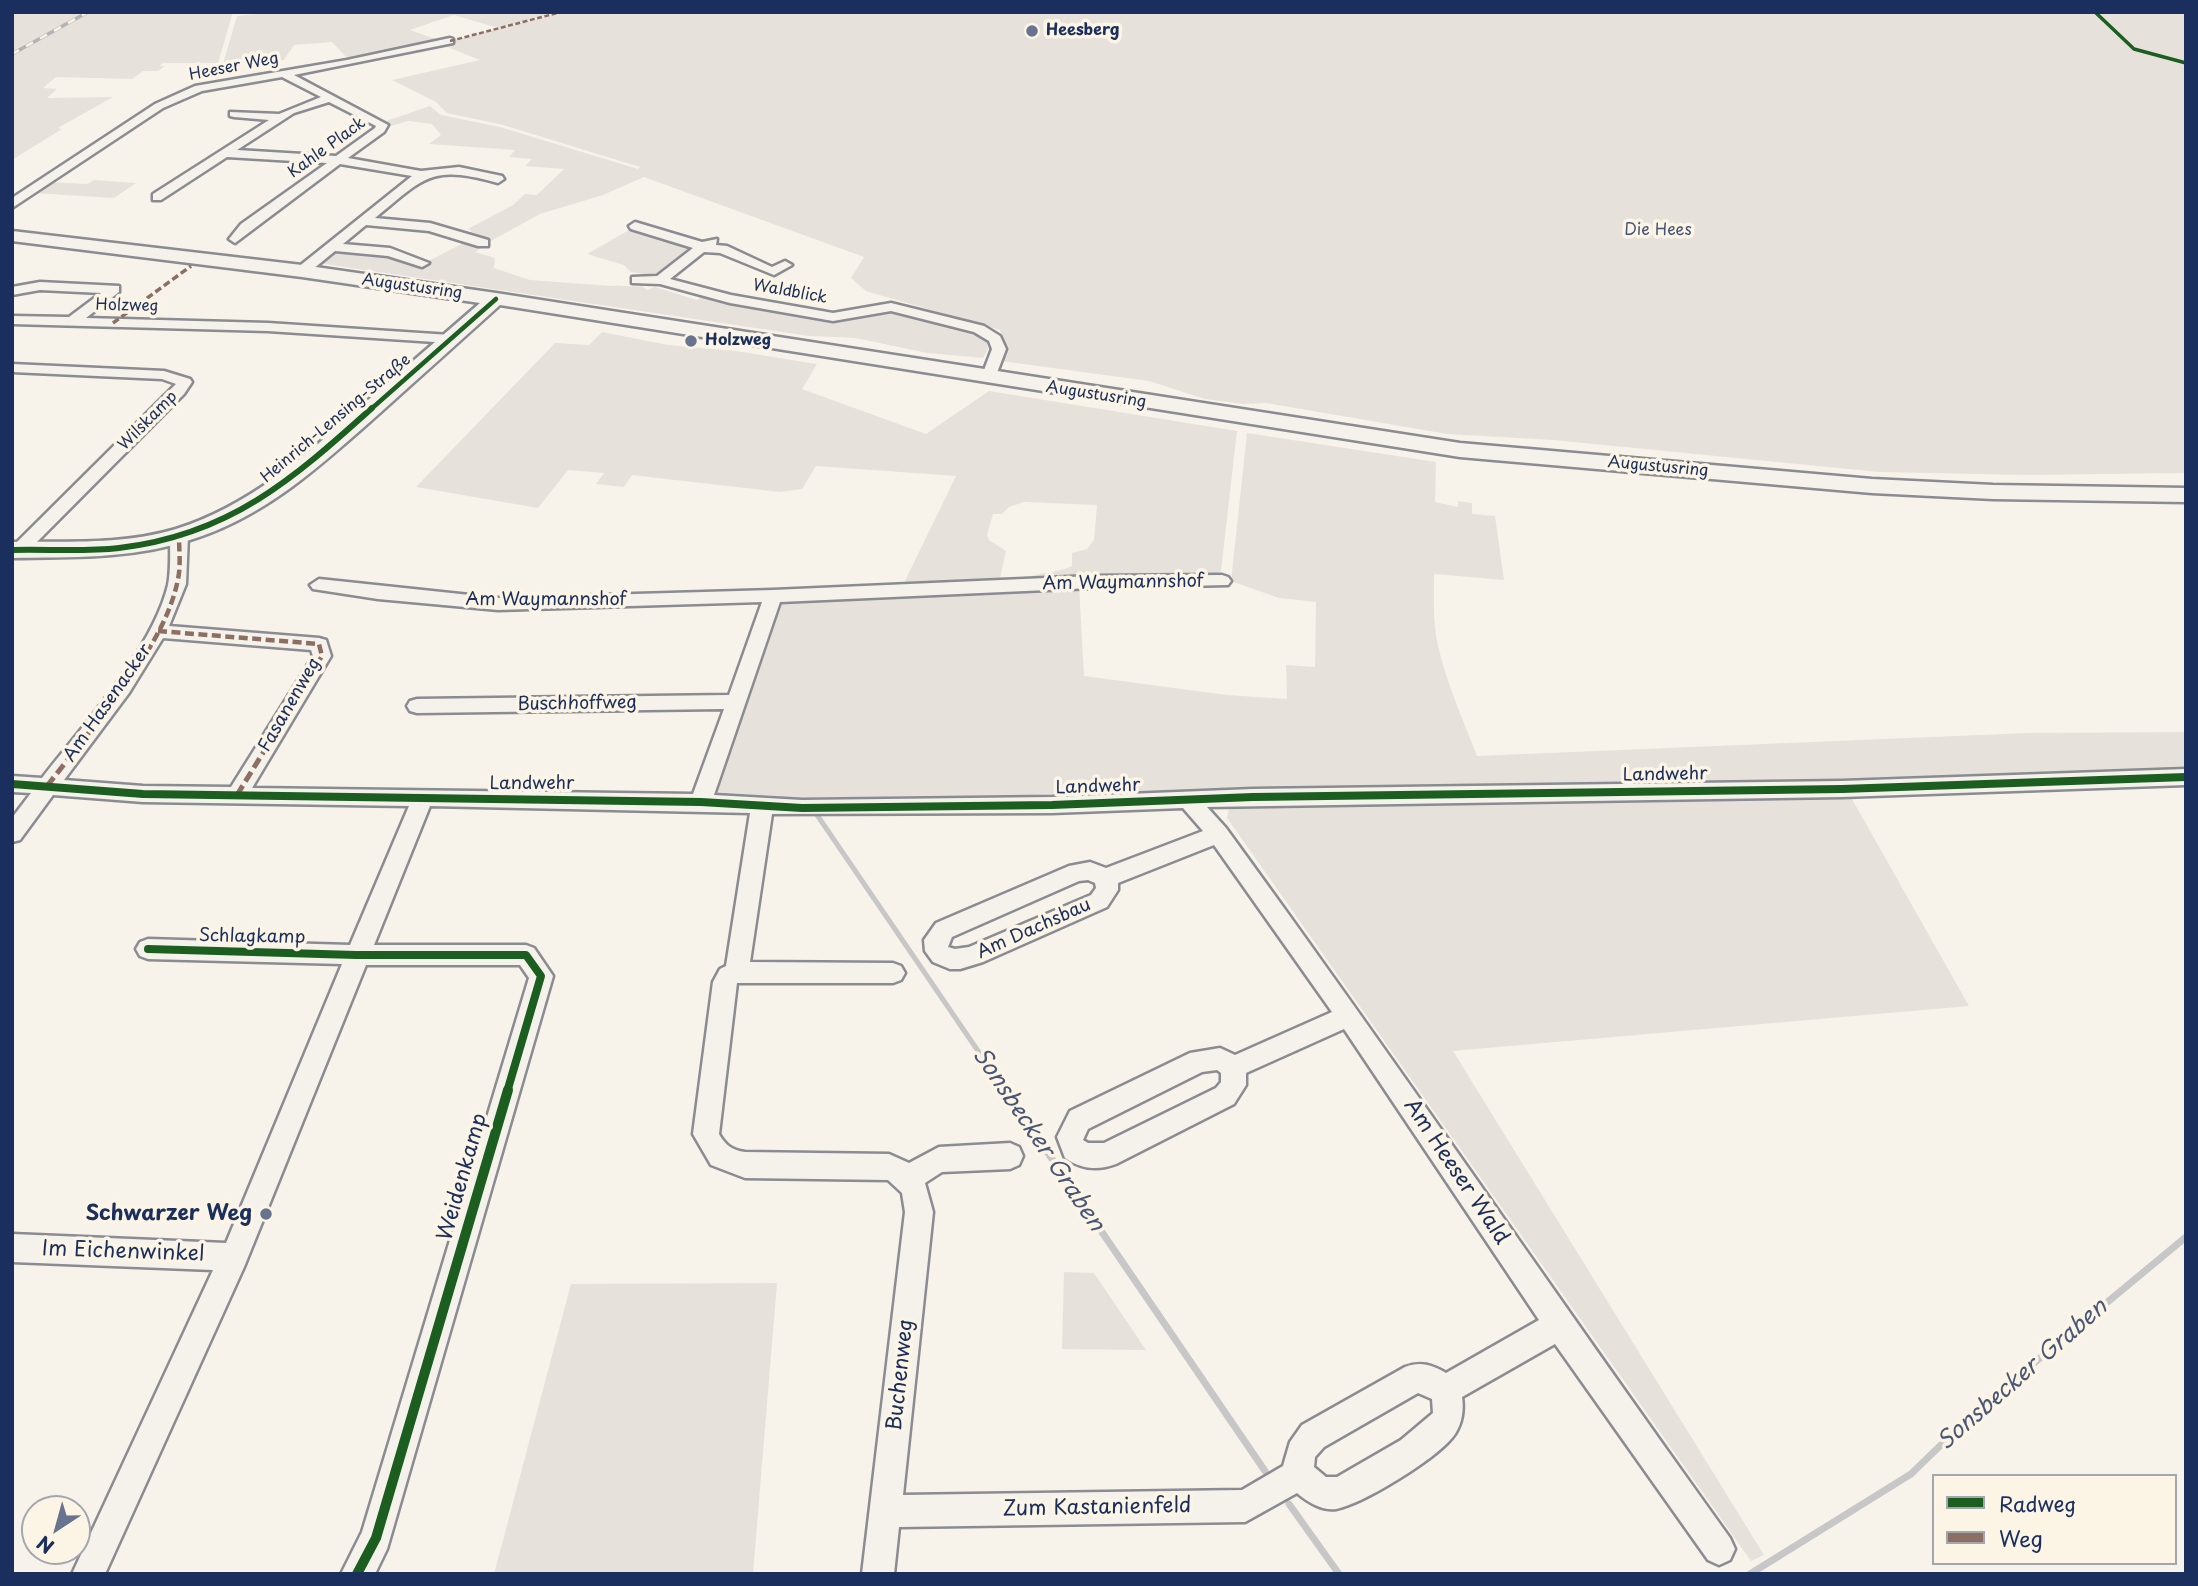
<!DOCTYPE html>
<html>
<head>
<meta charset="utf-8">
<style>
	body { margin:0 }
	#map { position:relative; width:2198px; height:1586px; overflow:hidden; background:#f7f3ea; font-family:"Playpen Sans",sans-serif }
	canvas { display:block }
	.frame { position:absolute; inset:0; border:14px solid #1b2f5e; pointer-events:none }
	.legend { position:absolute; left:1932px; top:1474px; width:245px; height:91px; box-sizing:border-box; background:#fcf5e5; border:2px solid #a2a6af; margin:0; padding:9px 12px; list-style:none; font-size:21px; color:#1b2f5e }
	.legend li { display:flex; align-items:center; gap:14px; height:35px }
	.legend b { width:35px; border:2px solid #a2a6af }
	.north { position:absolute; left:21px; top:1495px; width:70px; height:70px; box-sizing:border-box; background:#fcf5e5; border:2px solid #a2a6af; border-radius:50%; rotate:216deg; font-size:19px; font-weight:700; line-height:28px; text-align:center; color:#1b2f5e }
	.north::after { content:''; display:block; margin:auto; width:24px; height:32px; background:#68748f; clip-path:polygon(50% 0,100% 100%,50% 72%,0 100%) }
</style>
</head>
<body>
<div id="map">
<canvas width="2198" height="1586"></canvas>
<div class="frame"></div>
<ul class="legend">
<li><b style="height:9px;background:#1b5e20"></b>Radweg</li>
<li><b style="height:9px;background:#8d6e63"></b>Weg</li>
</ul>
<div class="north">N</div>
</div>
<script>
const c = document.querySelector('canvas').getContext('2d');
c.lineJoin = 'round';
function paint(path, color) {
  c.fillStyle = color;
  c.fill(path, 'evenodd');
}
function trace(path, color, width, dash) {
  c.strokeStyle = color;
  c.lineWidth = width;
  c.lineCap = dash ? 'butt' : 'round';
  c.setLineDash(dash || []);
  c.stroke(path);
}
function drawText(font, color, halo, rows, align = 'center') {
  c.font = font + ' "Playpen Sans",sans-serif';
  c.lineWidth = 7;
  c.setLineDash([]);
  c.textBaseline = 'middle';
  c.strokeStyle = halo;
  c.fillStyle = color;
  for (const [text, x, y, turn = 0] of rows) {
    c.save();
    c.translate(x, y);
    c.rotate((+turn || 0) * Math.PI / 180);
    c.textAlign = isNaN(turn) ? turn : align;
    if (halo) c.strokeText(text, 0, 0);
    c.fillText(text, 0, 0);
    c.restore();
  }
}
const green = new Path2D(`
	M 12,12 L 85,12 L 12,53 Z
	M 91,12 L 233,12 L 218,63 L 162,63 L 160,66 L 165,66 L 158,71 L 143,71 L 132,79 L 56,77 L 43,88 L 57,89 L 47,98 L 113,97 L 58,128 L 62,129 L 12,160 L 12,55 Z
	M 279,12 L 558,12 L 498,28 L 454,15 L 410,30 L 441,41 L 350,61 L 332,42 L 294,45 L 284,60 L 223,64 L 237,16 Z
	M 564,12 L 2186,12 L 2186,473 L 2026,475 L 1879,472 L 1553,440 L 1447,434 L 1266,403 L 1243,404 L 1205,399 L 1149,381 L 1001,361 L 1005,346 L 1000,330 L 866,291 L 851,278 L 864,257 L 644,177 L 603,195 L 540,214 L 487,243 L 467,235 L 472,231 L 468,229 L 513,205 L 525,194 L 537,195 L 564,169 L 525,166 L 532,159 L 509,157 L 515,150 L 429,144 L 441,135 L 432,124 L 408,121 L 391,126 L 383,122 L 430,106 L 441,115 L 500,127 L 638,169 L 640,167 L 503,125 L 447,113 L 436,102 L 392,80 L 480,60 L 440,44 Z
	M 94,180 L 136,183 L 114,198 L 33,193 L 49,182 L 87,184 Z
	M 629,230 L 642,230 L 694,247 L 656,276 L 631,272 L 624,265 L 587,254 Z
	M 467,241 L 485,246 L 475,252 L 495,258 L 494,268 L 530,280 L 611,286 C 622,284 630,288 642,286 L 647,290 L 655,287 L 697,300 L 702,296 L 821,319 L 838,320 L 888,310 L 972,333 L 987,343 L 988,349 L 983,358 L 927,353 L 856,338 L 809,336 L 318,263 C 324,258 329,251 337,250 C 364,246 395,257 421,265 Z
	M 602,332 L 668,345 L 736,351 L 817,364 L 802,389 L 926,434 L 989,391 L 1237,431 L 1221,571 L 1211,577 L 1033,579 L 1029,577 C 1044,571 1058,573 1072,566 L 1072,553 L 1087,549 L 1094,540 L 1097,505 L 1024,502 L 1009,507 L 1002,514 L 993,514 L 987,535 L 989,540 L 1006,551 L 999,583 L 902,587 L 956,476 L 816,466 L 802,489 L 780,492 L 632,475 L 624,487 L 596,484 L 604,473 L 568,470 L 538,508 L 416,487 L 555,343 L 589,345 Z
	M 1247,433 L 1436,462 L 1435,502 L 1458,507 L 1458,501 L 1472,503 L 1472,514 L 1495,516 L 1504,580 L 1434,574 C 1434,597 1433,619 1437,641 C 1445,680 1463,719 1477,756 L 2027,733 L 2186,732 L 2186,774 L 1920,784 L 722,799 L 716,790 L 776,604 L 781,599 L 1079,585 L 1084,676 L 1227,695 L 1287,699 L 1286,665 L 1315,667 L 1316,602 L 1279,598 L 1231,581 Z
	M 1848,792 L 1969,1006 L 1453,1051 L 1764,1555 L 1751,1561 L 1227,818 L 1229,808 L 1309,801 Z
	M 1064,1272 L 1094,1273 L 1146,1350 L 1062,1349 Z
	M 777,1283 L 753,1574 L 494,1574 L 571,1284 Z`);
const streamFar1 = new Path2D(`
	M 813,809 L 1006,1092`);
const stream = new Path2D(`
	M 1005,1090 L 1265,1471
	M 1289,1504 L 1339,1574
	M 1750,1574 L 1911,1474 L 1976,1411 L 2186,1237`);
const street = new Path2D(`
	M 450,38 L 453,39 L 453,43 L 294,75 L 388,125 L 384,132 L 348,158 L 421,171 L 459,167 L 502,176 L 504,179 L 498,183 C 431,164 425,177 375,218 L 430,223 L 488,240 L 488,246 L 478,246 L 429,231 L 366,225 L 343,244 L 390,248 L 429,263 L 422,267 L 388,256 L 335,251 L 307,274 L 297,274 L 297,268 L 412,176 L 340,164 L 235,243 L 229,239 L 241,224 L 327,163 L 227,157 L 161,200 L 153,200 L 153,194 L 269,120 L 234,117 L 230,116 L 230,112 L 279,114 L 321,97 L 282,77 L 202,91 L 163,108 L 12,208 L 12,198 L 155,104 L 195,86 L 347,60 ZM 329,102 L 376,126 L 375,128 L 336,156 L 237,150 L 294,113 Z
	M 635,222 L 702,242 L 717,239 L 716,245 L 727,246 L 772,267 L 785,261 L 792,265 L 774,275 L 720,253 L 704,252 L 670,279 L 731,295 L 833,313 L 891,303 L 984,326 L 1000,336 L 1006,349 L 995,378 L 988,382 L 981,378 L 992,349 L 989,341 L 974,332 L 891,311 L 833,321 L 730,303 L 660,284 L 632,283 L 632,277 L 657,276 L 693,248 L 631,229 L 629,226 Z
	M 40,282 L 119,286 L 119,292 L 86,318 L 268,323 L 450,335 L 457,339 L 450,343 L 268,331 L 12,324 L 12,316 L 69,317 L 101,293 L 40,290 L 12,295 L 12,287 Z
	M 12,364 L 164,371 L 190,379 L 192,382 L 184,394 L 25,554 L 12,553 L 13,546 L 176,384 L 162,379 L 12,372 Z
	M 179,531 L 188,536 L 186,584 L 169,626 L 319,638 L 326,640 L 331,656 L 252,788 L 693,794 L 724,709 L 417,713 L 410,711 L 407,706 L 410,701 L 417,699 L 729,695 L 762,602 L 498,610 L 378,599 L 313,589 L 310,585 L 319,579 L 498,598 L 773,590 L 1092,576 L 1222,575 L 1228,577 L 1231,581 L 1228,585 L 1092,588 L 780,602 L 714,795 L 802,800 L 1052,797 L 1253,789 L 1842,781 L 2186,769 L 2186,785 L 1842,797 L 1207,807 L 1226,828 C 1397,1062 1560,1302 1730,1538 L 1735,1549 L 1730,1560 L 1719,1565 L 1708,1560 L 1555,1344 L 1462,1397 C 1464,1410 1462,1423 1455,1434 C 1440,1457 1363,1504 1336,1509 C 1323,1511 1307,1502 1297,1493 L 1245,1522 L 899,1527 L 894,1574 L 862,1574 L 905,1212 L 902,1193 L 888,1180 L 745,1178 L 711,1165 L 693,1134 L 713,982 L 720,969 L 726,966 L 750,813 L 430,806 L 374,945 L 526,945 L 534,948 L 553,976 L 387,1549 L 375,1574 L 341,1574 L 362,1532 L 529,978 L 520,965 L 366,965 L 244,1267 L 105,1574 L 72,1574 L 213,1270 L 12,1262 L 12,1234 L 226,1243 L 342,964 L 148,959 L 140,956 L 136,949 L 140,942 L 148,939 L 350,945 L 409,806 L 143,802 L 53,795 L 20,840 L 12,842 L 12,818 L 31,793 L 12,792 L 12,776 L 42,778 C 83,725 152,650 168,585 C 171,570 170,551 170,536 ZM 163,638 L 311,650 L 313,656 L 231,787 L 143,786 L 64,780 L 129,693 ZM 1183,808 L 1203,831 L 1106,868 L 1090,862 L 1069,866 L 936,923 L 924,940 L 925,951 L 933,962 L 950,969 L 960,969 L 983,962 L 1107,907 L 1118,890 L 1118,883 L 1214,845 L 1332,1012 L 1235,1055 L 1220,1048 L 1190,1053 L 1070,1111 L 1057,1137 L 1065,1158 C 1081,1169 1098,1171 1116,1164 L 1234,1104 L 1246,1085 L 1246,1073 L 1344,1029 L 1539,1320 L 1446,1373 C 1432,1365 1421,1361 1405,1367 L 1302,1425 L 1290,1442 L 1283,1466 L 1242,1490 L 903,1495 L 933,1212 L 925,1183 L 942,1172 L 1010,1169 L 1019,1165 L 1023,1156 L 1019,1147 L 1010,1143 L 939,1147 L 909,1163 L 889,1154 L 745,1152 C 732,1150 726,1146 719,1134 L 737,983 L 893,983 L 901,980 L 905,973 L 901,966 L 893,963 L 750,962 L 772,814 L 1052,813 ZM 1088,880 L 1095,883 L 1096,888 L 1091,895 L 969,947 L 955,949 L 948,947 L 952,937 L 1079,881 ZM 1217,1070 L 1221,1073 L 1221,1082 L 1216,1088 L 1104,1143 L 1088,1143 L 1083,1140 L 1088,1129 L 1202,1072 ZM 1418,1393 L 1432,1399 L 1433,1413 L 1401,1440 L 1337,1477 L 1326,1477 L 1314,1467 L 1315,1457 L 1324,1447 Z`);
const secondary = new Path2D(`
	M 12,231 L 302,265 L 496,293 L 1460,443 L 1872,479 L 1993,485 L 2186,488 L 2186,502 L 1993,499 L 1872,493 L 1460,457 L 500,305 C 460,341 420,377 381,412 C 321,465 265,518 187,541 C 130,559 71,557 12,558 L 12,542 C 67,541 123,545 176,529 C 249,506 304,457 360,407 C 400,372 440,338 480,303 L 302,277 L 12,241 Z`);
const rail = new Path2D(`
	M 12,54 L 88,12`);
const quietFar3 = new Path2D(`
	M 450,41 L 561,12`);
const quietFar2 = new Path2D(`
	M 113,323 L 191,266`);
const quietFar1 = new Path2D(`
	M 158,631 L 319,644 L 322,656 L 290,708
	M 108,708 C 136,670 169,626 178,579 C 181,565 179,550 179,536`);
const quiet = new Path2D(`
	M 47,786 L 110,706
	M 237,795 L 292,706`);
const cyclewayFar4 = new Path2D(`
	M 2095,12 L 2134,49 L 2186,63`);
const cyclewayFar3 = new Path2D(`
	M 370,410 L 496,299`);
const cyclewayFar2 = new Path2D(`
	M 12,550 C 47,549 84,552 119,548 C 230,535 293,479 372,408`);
const cyclewayFar1 = new Path2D(`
	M 12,784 L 143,794 L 701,802 L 802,808 L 1052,805 L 1253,797 L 1842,789 L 2186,777
	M 148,949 L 356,955 L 526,955 L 541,976 L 507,1092`);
const cycleway = new Path2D(`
	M 357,1574 L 376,1538 L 508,1090`);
const markers = [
	[1032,31,7,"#68748f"],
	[691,341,7,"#68748f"],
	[266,1214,7,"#68748f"]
];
const farPoinames = [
	["Heesberg",1046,31],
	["Holzweg",705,341]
];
const farStreetnames = [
	["Heeser Weg",234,67,-11],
	["Kahle Plack",327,148,-36],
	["Augustusring",412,287,8],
	["Waldblick",790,292,10],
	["Holzweg",127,306,1],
	["Augustusring",1096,395,9],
	["Heinrich-Lensing-Straße",336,419,-40],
	["Wilskamp",148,421,-45],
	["Augustusring",1658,467,5]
];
const farParknames = [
	["Die Hees",1658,231]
];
const streetNames = [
	["Am Waymannshof",1123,583,-1],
	["Am Waymannshof",546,600],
	["Am Hasenacker",108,703,-55],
	["Buschhoffweg",577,704,-1],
	["Fasanenweg",290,705,-60],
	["Landwehr",1665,775,-1],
	["Landwehr",532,784],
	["Landwehr",1098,787,-2],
	["Am Dachsbau",1034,929,-24],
	["Schlagkamp",252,937,1]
];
const nearStreetnames = [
	["Am Heeser Wald",1456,1172,56],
	["Weidenkamp",463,1177,-74],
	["Im Eichenwinkel",123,1252,2],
	["Buchenweg",901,1375,-84],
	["Zum Kastanienfeld",1097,1508,-1]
];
const nearPoinames = [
	["Schwarzer Weg",252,1214]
];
const nearWaternames = [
	["Sonsbecker Graben",1038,1140,56],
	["Sonsbecker Graben",2023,1375,-41]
];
paint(green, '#e6e2db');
trace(streamFar1, '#c7c7c7', 5);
trace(stream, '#c7c7c7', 7);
trace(street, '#8a8c91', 5);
trace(secondary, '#8a8c91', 5);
paint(street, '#f5f2ec');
paint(secondary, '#f5f2ec');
trace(rail, '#b2b3b4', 3.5);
trace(rail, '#fcf5e5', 2.5, [8]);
trace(quietFar3, '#8d6e63', 2.5, [5, 2.5]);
trace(quietFar2, '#8d6e63', 3.5, [7, 3.5]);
trace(quietFar1, '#8d6e63', 4.5, [9, 4.5]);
trace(quiet, '#8d6e63', 5, [11, 5]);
trace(cyclewayFar4, '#1b5e20', 3.5);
trace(cyclewayFar3, '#1b5e20', 4.5);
trace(cyclewayFar2, '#1b5e20', 6);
trace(cyclewayFar1, '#1b5e20', 8);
trace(cycleway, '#1b5e20', 10);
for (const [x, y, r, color] of markers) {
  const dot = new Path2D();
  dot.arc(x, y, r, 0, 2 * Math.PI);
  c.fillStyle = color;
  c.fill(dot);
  trace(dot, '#fcf5e5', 2.5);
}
drawText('bold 16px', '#1b2f5e', '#fcf5e5', farPoinames, 'left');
drawText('16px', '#1b2f5e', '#fcf5e5', farStreetnames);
drawText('16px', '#425176', '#fcf5e5', farParknames);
drawText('18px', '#1b2f5e', '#fcf5e5', streetNames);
drawText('21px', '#1b2f5e', '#fcf5e5', nearStreetnames);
drawText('bold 21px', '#1b2f5e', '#fcf5e5', nearPoinames, 'right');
drawText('italic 23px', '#485779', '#fcf5e5', nearWaternames);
</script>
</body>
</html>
